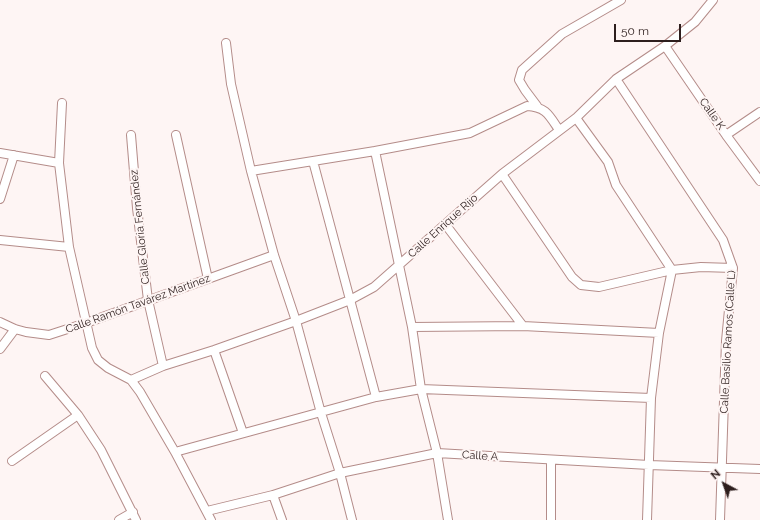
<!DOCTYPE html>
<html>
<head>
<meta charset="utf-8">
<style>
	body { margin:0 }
	#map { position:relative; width:760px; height:520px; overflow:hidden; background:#fef5f4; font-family:Raleway,sans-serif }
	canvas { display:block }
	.north { position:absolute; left:704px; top:464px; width:40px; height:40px; -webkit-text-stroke:3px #fef5f4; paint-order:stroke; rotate:319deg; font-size:11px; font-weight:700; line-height:16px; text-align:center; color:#2d1e1d }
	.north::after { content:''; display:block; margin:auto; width:14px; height:18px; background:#2d1e1d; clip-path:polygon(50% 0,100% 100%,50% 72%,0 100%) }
	.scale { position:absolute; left:614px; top:24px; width:67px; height:18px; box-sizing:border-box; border:2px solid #2d1e1d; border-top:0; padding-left:5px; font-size:12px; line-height:14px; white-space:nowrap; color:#2d1e1d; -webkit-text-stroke:3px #fef5f4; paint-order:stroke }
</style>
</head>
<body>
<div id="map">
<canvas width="760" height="520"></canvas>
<div class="north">N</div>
<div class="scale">50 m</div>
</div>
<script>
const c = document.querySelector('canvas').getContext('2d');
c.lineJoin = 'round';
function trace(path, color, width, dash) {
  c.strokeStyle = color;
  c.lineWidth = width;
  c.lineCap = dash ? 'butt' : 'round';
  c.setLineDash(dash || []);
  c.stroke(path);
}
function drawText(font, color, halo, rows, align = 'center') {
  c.font = font + ' Raleway,sans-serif';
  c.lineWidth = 4;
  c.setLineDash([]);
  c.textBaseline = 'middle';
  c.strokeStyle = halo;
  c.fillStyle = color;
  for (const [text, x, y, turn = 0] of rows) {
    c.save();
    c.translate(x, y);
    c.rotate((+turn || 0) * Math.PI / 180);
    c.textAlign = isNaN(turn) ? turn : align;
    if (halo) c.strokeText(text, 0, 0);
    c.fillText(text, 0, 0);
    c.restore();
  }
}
const street = new Path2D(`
	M 226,43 L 231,84 L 251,171 L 274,255 L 296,321 L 321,413 L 340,473 L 352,520
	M 665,46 L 726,135 L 760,181
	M 616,79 L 723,240 L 733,268 L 726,341 L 720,520
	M 62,103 L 59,163 L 69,247 L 92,348 L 98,360 L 108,368 L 131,380 L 140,392 L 175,452 L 211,520
	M 537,106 L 525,90 L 519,80 L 522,70 L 562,34 L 621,0
	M 576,118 L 608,162 L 616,185 L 672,270 L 659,333 L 651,398 L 647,520
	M 131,135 L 137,208 L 148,300 L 163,366
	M 176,135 L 208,279
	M 726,135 L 760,112
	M 375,151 L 412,327 L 421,389 L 437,453 L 448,520
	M 0,153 L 59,163
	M 313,161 L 376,397
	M 251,171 L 375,151 L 470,133 L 527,106 C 546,107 549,115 559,130
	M 502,174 L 572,277 L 581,285 L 599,287 L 672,270 L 701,267 L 733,268
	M 0,199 L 14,155
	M 445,224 L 523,326
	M 0,240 L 69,247
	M 0,322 L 15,329 L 26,332 L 49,335 L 86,323 L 274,255
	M 412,327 L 523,326 L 659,333
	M 0,349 L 15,329
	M 214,350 L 243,433
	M 45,376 L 78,415 L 101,450 L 136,520
	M 131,380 L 163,366 L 214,350 L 296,321 L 350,300 L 374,287 L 502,174 L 576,118 L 616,79 L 665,46 L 695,22 L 713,0
	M 175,452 L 376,397 L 421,389 L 651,398
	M 12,461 L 78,415
	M 273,495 L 282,520
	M 207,511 L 273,495 L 340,473 L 437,453 L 649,465 L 760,469
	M 119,520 L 133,512
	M 551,520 L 551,460`);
const streetNames = [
	["Calle K",712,114,55],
	["Calle Enrique Rijo",443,226,-42],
	["Calle Gloria Fernández",140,227,-96],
	["Calle Ramón Tavárez Martínez",138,304,-20],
	["Calle Basilio Ramos (Calle L)",728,342,-87],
	["Calle A",480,456,3]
];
trace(street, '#b48c89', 10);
trace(street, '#fff', 8);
drawText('11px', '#2d1e1d', '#fef5f4', streetNames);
</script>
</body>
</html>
